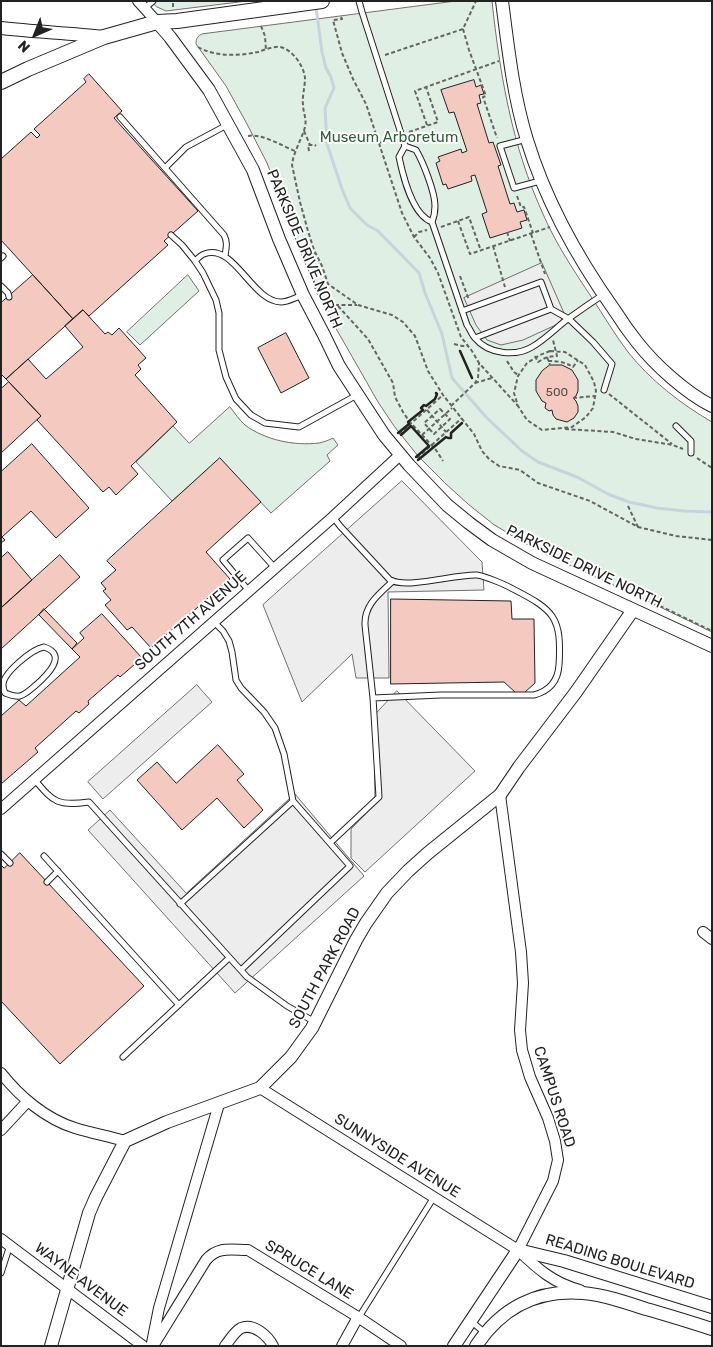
<!DOCTYPE html>
<html>
<head>
<meta charset="utf-8">
<style>
	body { margin:0 }
	#map { position:relative; width:713px; height:1347px; overflow:hidden; background:#fff; font-family:Rubik,sans-serif }
	canvas { display:block }
	.frame { position:absolute; inset:0; border:2px solid #222; pointer-events:none }
	.north { position:absolute; left:10px; top:10px; width:50px; height:50px; -webkit-text-stroke:4px #fff; paint-order:stroke; rotate:224deg; font-size:14px; font-weight:700; line-height:20px; text-align:center; color:#222 }
	.north::after { content:''; display:block; margin:auto; width:18px; height:22px; background:#222; clip-path:polygon(50% 0,100% 100%,50% 72%,0 100%) }
</style>
</head>
<body>
<div id="map">
<canvas width="713" height="1347"></canvas>
<div class="frame"></div>
<div class="north">N</div>
</div>
<script>
const c = document.querySelector('canvas').getContext('2d');
c.lineJoin = 'round';
function paint(path, color) {
  c.fillStyle = color;
  c.fill(path, 'evenodd');
}
function trace(path, color, width, dash) {
  c.strokeStyle = color;
  c.lineWidth = width;
  c.lineCap = dash ? 'butt' : 'round';
  c.setLineDash(dash || []);
  c.stroke(path);
}
function drawText(font, color, halo, rows, align = 'center') {
  c.font = font + ' Rubik,sans-serif';
  c.lineWidth = 4;
  c.setLineDash([]);
  c.textBaseline = 'middle';
  c.strokeStyle = halo;
  c.fillStyle = color;
  for (const [text, x, y, turn = 0] of rows) {
    c.save();
    c.translate(x, y);
    c.rotate((+turn || 0) * Math.PI / 180);
    c.textAlign = isNaN(turn) ? turn : align;
    if (halo) c.strokeText(text, 0, 0);
    c.fillText(text, 0, 0);
    c.restore();
  }
}
const green = new Path2D(`
	M 151,1 L 247,1 L 166,11 L 157,7 Z
	M 456,1 L 492,1 C 500,75 512,146 543,214 C 556,244 574,271 592,298 C 604,316 615,335 628,352 C 650,380 681,404 712,422 L 712,632 L 631,593 L 547,555 L 519,540 L 493,524 L 468,504 L 446,484 L 418,456 L 394,426 L 378,402 L 334,325 L 304,261 L 267,163 L 247,124 L 226,86 L 196,44 C 196,39 197,36 202,34 Z
	M 188,275 L 199,291 L 140,345 L 127,332 Z
	M 230,407 C 235,413 239,420 245,425 C 265,440 294,446 319,443 C 324,442 329,440 333,438 L 338,445 L 327,455 L 330,461 L 271,513 L 220,459 L 172,501 L 136,462 L 173,426 L 189,443 Z`);
const parking = new Path2D(`
	M 542,263 L 564,313 L 560,323 L 523,340 L 501,345 L 487,340 L 476,325 L 464,298 Z
	M 402,481 L 482,562 L 484,590 L 388,592 L 389,678 L 356,678 L 352,654 L 302,702 L 263,605 Z
	M 197,685 L 212,702 L 103,799 L 88,782 Z
	M 397,691 L 475,771 L 365,872 L 351,858 L 351,829 L 375,804 L 374,716 Z
	M 295,794 L 364,876 L 235,993 L 88,830 L 110,810 L 186,893 Z`);
const stream = new Path2D(`
	M 316,7 L 322,52 L 326,68 L 331,77 L 334,88 L 325,108 L 327,144 L 342,189 L 350,208 L 367,225 L 378,231 L 419,273 L 425,293 L 442,334 L 452,378 L 486,417 L 522,451 L 538,462 L 577,477 L 608,494 L 629,502 L 657,508 L 684,511 L 712,512`);
const building = new Path2D(`
	M 89,74 L 122,111 L 114,118 L 198,211 L 164,241 L 168,245 L 89,316 L 83,310 L 73,319 L 1,240 L 1,159 L 31,132 L 37,138 L 40,135 L 34,129 L 86,82 L 84,79 Z
	M 474,80 L 476,87 L 481,85 L 484,94 L 479,95 L 481,103 L 477,104 L 489,143 L 493,142 L 501,165 L 498,166 L 510,204 L 514,203 L 517,212 L 524,210 L 527,220 L 520,222 L 522,228 L 490,238 L 482,214 L 487,212 L 475,175 L 471,176 L 472,181 L 448,189 L 446,184 L 443,185 L 436,163 L 440,161 L 438,157 L 461,149 L 462,153 L 467,151 L 454,112 L 449,113 L 441,90 Z
	M 33,275 L 73,319 L 6,379 L 1,374 L 1,303 Z
	M 83,310 L 105,334 L 108,332 L 112,335 L 119,328 L 146,358 L 138,365 L 141,369 L 135,375 L 177,422 L 131,466 L 138,474 L 116,495 L 109,487 L 103,492 L 37,420 L 41,416 L 6,379 L 28,359 L 46,379 L 83,347 L 65,326 Z
	M 286,333 L 309,378 L 281,393 L 258,348 Z
	M 550,365 L 562,365 L 572,370 L 578,380 L 578,391 L 576,396 L 573,398 L 576,401 L 578,406 L 578,412 L 574,418 L 567,422 L 556,419 L 553,415 L 552,410 L 549,411 L 545,408 L 546,403 L 542,401 L 536,391 L 536,380 L 542,371 Z
	M 9,382 L 41,416 L 1,453 L 1,389 Z
	M 32,444 L 89,508 L 56,538 L 31,511 L 2,537 L 5,540 L 1,543 L 1,472 Z
	M 220,458 L 261,502 L 206,552 L 230,579 L 151,648 L 132,627 L 127,630 L 105,605 L 111,600 L 103,591 L 106,589 L 101,583 L 116,570 L 107,561 Z
	M 8,552 L 32,580 L 1,608 L 1,558 Z
	M 60,555 L 80,577 L 1,649 L 1,608 Z
	M 391,599 L 511,601 L 512,619 L 534,619 L 535,683 L 524,693 L 516,693 L 504,682 L 391,684 Z
	M 44,609 L 77,643 L 72,649 L 39,615 Z
	M 102,614 L 142,658 L 120,677 L 118,675 L 88,701 L 89,704 L 79,713 L 76,711 L 35,748 L 38,752 L 1,784 L 1,716 L 19,700 L 26,706 L 80,657 L 72,649 L 84,638 L 80,633 Z
	M 218,745 L 244,774 L 237,780 L 263,810 L 244,828 L 217,798 L 182,830 L 137,780 L 157,762 L 176,783 Z
	M 20,853 L 144,986 L 60,1064 L 1,1001 L 1,865 L 4,868 Z`);
const path = new Path2D(`
	M 173,7 L 173,1
	M 341,17 L 342,19 L 333,20 L 342,53 L 353,79 L 366,104 L 402,213 L 414,237 L 430,258 L 438,273 L 461,337 L 472,351 L 479,363 L 518,406
	M 261,26 L 265,36 L 266,50
	M 463,29 L 469,50 L 486,96 L 483,97 L 497,138
	M 198,47 C 215,57 239,56 258,52 C 264,50 273,46 280,47 C 292,49 304,66 305,78 C 305,87 302,96 303,105 C 303,112 307,119 305,127 C 302,138 296,148 293,159 L 292,165 L 300,202 L 308,231 L 314,250 L 322,266 L 328,284 L 358,305 L 392,315 L 403,322 L 415,336 L 428,371 L 443,395 L 474,434 L 482,451 L 489,459 L 499,466 L 520,470 L 538,483 L 590,501 L 638,527 L 676,536 L 712,540
	M 385,55 L 463,29 L 476,1
	M 427,125 L 415,91 L 499,61
	M 304,131 L 310,145
	M 409,132 L 438,122 L 426,87
	M 248,136 C 262,133 282,146 295,151
	M 379,143 L 393,138
	M 309,151 L 308,145 L 315,145 L 316,146
	M 517,196 L 521,207 L 524,207 L 533,233
	M 458,221 L 470,254 L 550,227
	M 441,227 L 469,217 L 481,251
	M 507,232 L 510,241
	M 531,234 L 545,274
	M 414,237 L 419,232 L 427,230
	M 493,246 L 505,287
	M 314,253 C 313,273 311,282 321,301
	M 460,276 L 469,300
	M 322,305 L 357,305
	M 338,306 L 368,339 L 393,383 L 395,397 L 403,412 L 409,421 L 436,450 L 443,461
	M 454,344 L 462,346 L 469,346
	M 550,351 L 565,352 L 585,365 L 594,382 L 596,391 L 593,408 L 586,417 L 572,427 L 542,430 L 527,420 L 518,406 L 514,393 L 518,376 L 527,363 L 540,355 Z
	M 535,356 L 538,362 L 547,357 L 557,356 L 553,340
	M 547,357 L 550,365
	M 507,361 L 514,372 L 518,375
	M 548,361 C 558,361 565,362 573,367 L 578,360
	M 475,383 L 492,378
	M 609,394 L 672,444
	M 573,398 L 595,396
	M 451,406 L 475,383 L 478,378 L 479,363
	M 440,409 L 450,419 L 434,434 L 424,423 Z
	M 427,410 L 446,432
	M 565,429 L 613,432 L 636,439 L 673,445 L 683,449
	M 399,434 L 443,395
	M 422,435 L 452,408
	M 417,458 L 462,418
	M 697,458 L 712,468
	M 628,506 L 638,527
	M 655,606 L 656,604 L 712,631`);
const service = new Path2D(`
	M 359,1 L 362,12 L 405,146 L 399,157 C 403,176 412,215 432,222
	M 145,8 L 153,1
	M 120,117 L 224,235 C 228,243 226,248 225,256
	M 527,139 L 500,146 L 514,188 L 540,181
	M 405,146 L 416,150 C 423,162 435,192 435,206 C 435,211 434,217 432,222 L 467,325 C 470,329 472,335 475,338 C 488,354 515,357 532,347 C 544,340 554,330 565,321 C 578,312 590,303 603,295
	M 165,168 L 186,147 L 227,125
	M 171,235 L 182,245 L 195,261
	M 1,258 L 3,256
	M 1,286 L 8,293 L 9,297
	M 303,295 C 296,297 288,302 281,302 C 252,302 234,242 204,254 C 201,255 197,259 195,261 L 203,273 L 216,300 L 219,313 L 219,350 L 226,377 L 236,399 L 251,415 L 265,423 L 299,427 L 357,395
	M 551,309 L 569,319 L 593,342 L 612,364 L 604,390
	M 462,311 L 541,282 L 551,309 L 475,338
	M 676,426 L 691,441 L 691,453
	M 249,591 L 223,560 L 248,538 L 275,568
	M 214,622 L 223,631 L 229,641 L 232,652 L 236,680 L 241,688 L 264,712 L 275,728 L 284,754 L 293,801 L 350,866 L 241,970
	M 44,647 C 69,655 46,676 36,685 C 31,689 26,694 20,696 C 14,697 10,695 5,693 C 4,691 3,688 3,685 C 3,673 32,649 44,647 Z
	M 373,698 L 365,625 C 364,605 379,594 393,581
	M 35,780 C 54,803 58,806 89,802 L 247,977 L 287,1006 L 315,1022
	M 330,843 L 379,797 L 373,698 L 441,695 L 534,695 C 549,691 558,681 559,665 C 562,617 554,610 513,589 C 506,585 485,576 477,575 C 455,574 409,589 390,580 L 340,526 L 333,517
	M 1,854 L 10,863
	M 44,856 L 179,1005
	M 47,882 L 58,871
	M 180,904 L 293,801
	M 123,1057 L 229,958
	M 1,1273 L 10,1245
	M 359,1317 L 434,1197
	M 471,1321 L 485,1333`);
const minor = new Path2D(`
	M 138,1 L 157,22
	M 500,795 L 521,952 L 523,983 L 520,1030 L 522,1050 L 530,1077 L 548,1118 L 555,1141 L 558,1160 L 553,1181 L 518,1250
	M 1,809 L 333,517 L 400,455
	M 703,932 L 712,939
	M 1,1073 C 20,1097 46,1119 75,1128 C 91,1133 108,1136 125,1141
	M 260,1088 L 518,1250 C 538,1269 553,1283 580,1290
	M 1,1130 L 28,1101
	M 1,1239 L 143,1346
	M 152,1343 L 159,1308 L 219,1104
	M 153,1346 L 206,1260 C 218,1246 231,1250 248,1250 L 358,1317 L 401,1346
	M 225,1346 C 230,1340 234,1332 241,1328 C 254,1323 268,1336 273,1346
	M 342,1346 L 358,1317`);
const tertiary = new Path2D(`
	M 502,1 C 508,47 513,95 527,140 C 546,202 578,259 615,311 C 622,322 629,332 637,342 C 655,365 686,393 712,406
	M 157,22 L 170,37 L 209,90 L 253,170 L 279,239 L 303,295 L 324,335 L 339,366 L 384,435 L 409,465 L 447,505 L 469,523 L 492,540 L 532,563 L 712,646
	M 1,28 C 36,32 70,33 104,37
	M 51,1346 L 89,1213 L 96,1197 L 125,1141 L 167,1122 L 260,1088 L 291,1057 L 312,1028 L 356,940 L 366,923 L 387,893 L 408,871 L 428,853 L 500,795 L 519,767 L 576,692 L 633,610
	M 454,1346 L 518,1250 L 564,1261 L 712,1307
	M 476,1346 C 501,1308 537,1289 583,1293 C 604,1295 625,1302 646,1309 C 668,1315 690,1322 712,1329`);
const secondary = new Path2D(`
	M 1,82 L 28,69 L 104,37 L 157,22 L 177,21 L 322,1`);
const wall = new Path2D(`
	M 460,351 L 472,378
	M 398,433 L 409,424 L 408,422 L 423,410 L 421,408 L 424,405 L 426,406 L 435,399 L 437,394 L 436,393
	M 401,435 L 411,426 L 429,446 L 416,457
	M 418,460 L 446,437 L 448,438 L 451,438 L 451,433 L 462,423`);
const numberNames = [
	["500",557,393]
];
const parkNames = [
	["Museum Arboretum",389,138]
];
const streetNames = [
	["PARKSIDE DRIVE NORTH",304,249,67],
	["PARKSIDE DRIVE NORTH",584,567,26],
	["SOUTH 7TH AVENUE",191,621,-41],
	["SOUTH PARK ROAD",325,968,-62],
	["CAMPUS ROAD",554,1097,72],
	["SUNNYSIDE AVENUE",397,1156,32],
	["READING BOULEVARD",620,1262,17],
	["SPRUCE LANE",309,1270,31],
	["WAYNE AVENUE",81,1280,37]
];
paint(green, '#e0efe3');
trace(green, '#6f6f6f', 1);
paint(parking, '#ededed');
trace(parking, '#6f6f6f', 1);
trace(stream, '#c7d3dd', 3);
paint(building, '#f3c9c0');
trace(building, '#222', 1);
trace(service, '#222', 7);
trace(minor, '#222', 12);
trace(tertiary, '#222', 14);
trace(secondary, '#222', 16);
trace(path, '#646464', 2, [4, 2.5]);
trace(service, '#fff', 5);
trace(minor, '#fff', 10);
trace(tertiary, '#fff', 12);
trace(secondary, '#fff', 14);
trace(wall, '#222', 2.5);
drawText('12px', '#564c4a', null, numberNames);
drawText('15px', '#2f5e38', '#fff', parkNames);
drawText('15px', '#222', '#fff', streetNames);
</script>
</body>
</html>
